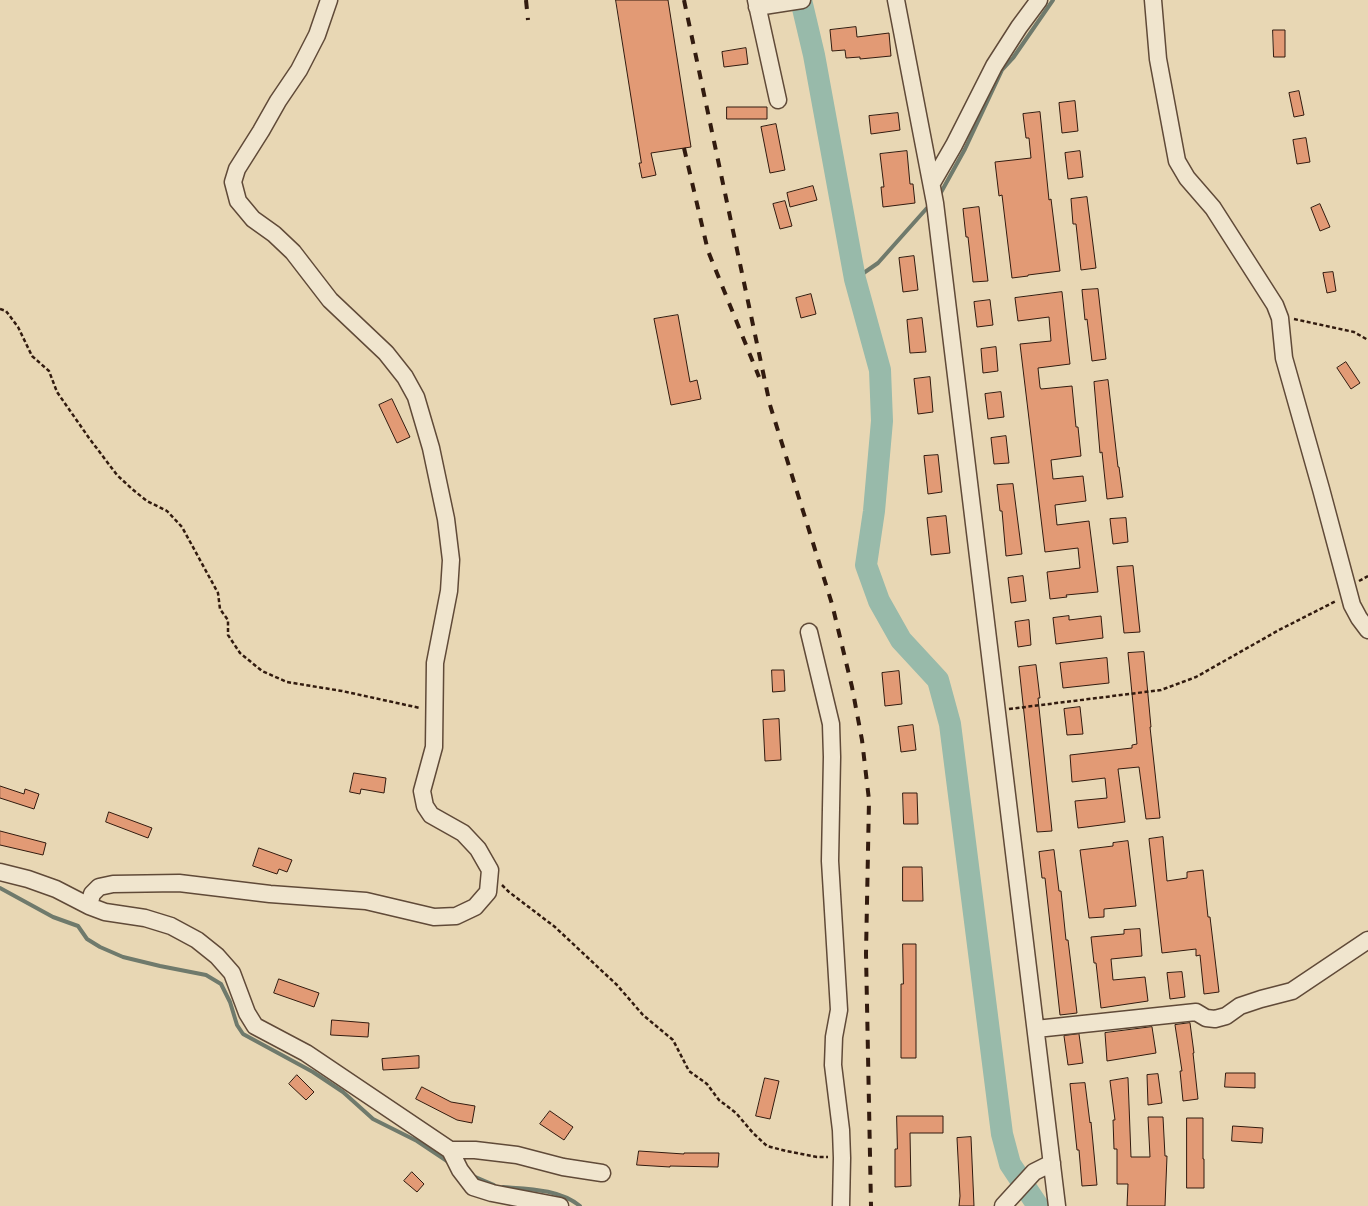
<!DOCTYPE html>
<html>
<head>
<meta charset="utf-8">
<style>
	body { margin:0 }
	canvas { display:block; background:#e8d7b4 }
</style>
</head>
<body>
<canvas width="1368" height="1206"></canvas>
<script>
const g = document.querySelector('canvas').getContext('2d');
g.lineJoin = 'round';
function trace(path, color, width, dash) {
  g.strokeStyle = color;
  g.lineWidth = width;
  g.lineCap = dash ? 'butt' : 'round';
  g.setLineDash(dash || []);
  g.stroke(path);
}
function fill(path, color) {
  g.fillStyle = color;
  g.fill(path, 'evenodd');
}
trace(new Path2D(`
	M939 196 965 149 1002 70 1013 58 1053 0
	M855 279 878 263 927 208
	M0 888 53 917 78 926 87 939 100 947 123 957 160 966 206 975 221 984 230 1002 237 1025 243 1034 313 1072 343 1092 373 1119 417 1141 450 1163
	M473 1176 494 1185
	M503 1187C529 1189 559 1189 580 1206`), '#6f7a6c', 4);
trace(new Path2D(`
	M801 0 814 55 855 279 880 370 882 421 874 511 866 565 879 601 901 640 938 680 950 724 1002 1134 1010 1164 1038 1206`), '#98baaa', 22);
const building = new Path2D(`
	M616 0H668L691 147 651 153 656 175 642 178 639 163H641Z
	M856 27 857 37 889 33 891 56 860 59V57L846 58 845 50 832 51 830 30Z
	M1273 30H1285V57H1274Z
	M746 48 748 64 724 67 722 52Z
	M1299 91 1304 115 1294 117 1289 93Z
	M1075 101 1078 131 1062 133 1059 103Z
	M727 107H767V119H727Z
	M1040 112 1049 200 1051 199 1060 271 1028 275V276L1012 278 1002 195 999 196 995 162 1031 158 1029 138H1026L1023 114Z
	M898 113 900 130 871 134 869 116Z
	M776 124 785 170 770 173 761 127Z
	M1306 138 1310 162 1297 164 1293 140Z
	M907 151 910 184H913L915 203 883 207 881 187H884L880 154Z
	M1080 151 1083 177 1068 179 1065 153Z
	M813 186 817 200 790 207 787 193Z
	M1087 197 1096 268 1081 270 1076 224H1073L1071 199Z
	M785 201 792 226 780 229 773 204Z
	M1320 204 1330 227 1320 231 1311 208Z
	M979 207 988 281 973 282 968 237H966L963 209Z
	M914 256 918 290 903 292 899 258Z
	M1333 272 1336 291 1327 293 1323 273Z
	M1098 289 1106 359 1092 361 1087 319 1085 320 1082 290Z
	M1062 292 1070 364 1038 368 1040 387 1041 389 1072 386 1076 427H1078L1081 456 1051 460 1053 479 1083 476 1086 501 1055 505 1057 525 1089 521 1098 592 1066 595 1067 597 1050 599 1047 572 1080 568 1078 548 1045 552 1020 344 1051 341 1049 317 1018 321 1015 298Z
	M811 294 816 314 801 318 796 298Z
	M990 300 993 325 977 327 974 302Z
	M678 315 690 382 697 380 701 399 671 405 654 319Z
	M922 318 926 352 910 353 907 320Z
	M996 347 998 371 983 373 981 349Z
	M1346 362 1360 383 1351 389 1337 368Z
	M930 377 933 412 918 414 914 379Z
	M1108 380 1118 467H1119L1123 497 1107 499 1102 452 1100 453 1094 382Z
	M1001 392 1004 417 988 419 985 394Z
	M392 399 410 437 397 443 379 405Z
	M1006 436 1009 463 994 464 991 438Z
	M938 455 942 492 928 494 924 456Z
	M1013 484 1022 554 1006 556 1002 511H1000L997 485Z
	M946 516 950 553 931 555 927 518Z
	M1126 518 1128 542 1113 544 1110 519Z
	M1133 566 1140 632 1124 633 1117 567Z
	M1023 576 1026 601 1011 603 1008 578Z
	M1069 616V620L1101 616 1103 638 1056 644 1053 618Z
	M1029 620 1031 645 1018 647 1015 622Z
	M1144 652 1151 727H1150L1160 818 1146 819 1139 767 1118 769 1125 822 1078 828 1075 801 1107 798 1105 778 1072 782 1070 755 1132 748V745L1137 744 1128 653Z
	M1107 658 1109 683 1063 688 1060 663Z
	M1036 665 1040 698H1038L1052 831 1037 832 1019 667Z
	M772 670H784L785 691 773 692Z
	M899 671 902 704 885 706 882 673Z
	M1080 707 1083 734 1067 735 1064 709Z
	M779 719 781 760 765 761 763 720Z
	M913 725 916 750 901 752 898 727Z
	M354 773 386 778 384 793 361 789 360 794 350 792Z
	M0 786 24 794 25 789 39 794 34 809 0 798Z
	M903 793H917L918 824H904Z
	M109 812 152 828 148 838 106 822Z
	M0 831 46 843 43 855 0 845Z
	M1163 837 1167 881 1187 878V872L1203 870 1208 917H1210L1219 992 1204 994 1200 955 1196 956V949L1162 953 1149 839Z
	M1128 841 1136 906 1104 909V917L1089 918 1080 850 1113 846V843Z
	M259 848 292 860 287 872 279 869 277 874 253 866Z
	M1054 850 1059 891H1061L1066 940H1068L1077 1013 1060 1015 1045 878H1042L1039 852Z
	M903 867H922L923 901H903Z
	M1140 929 1142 956 1111 959 1113 980 1145 977 1148 1001 1101 1008 1096 963H1094L1091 937 1124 934V930Z
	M903 944H916V1058H901V984H903Z
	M1182 972 1185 997 1170 999 1167 973Z
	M279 979 319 993 314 1007 274 993Z
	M332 1020 369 1023 368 1037 331 1035Z
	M1190 1023 1194 1053H1193L1198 1099 1183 1101 1180 1071H1182L1175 1025Z
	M1152 1027 1156 1053 1107 1061 1105 1033Z
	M1079 1034 1083 1063 1068 1065 1064 1036Z
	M419 1056V1068L383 1070 382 1059Z
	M1226 1073H1255V1088L1225 1087Z
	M1158 1074 1162 1103 1148 1105 1147 1075Z
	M297 1075 314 1092 306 1100 289 1084Z
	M765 1078 779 1081 770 1119 756 1116Z
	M1128 1078 1131 1157H1150L1148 1117H1163L1165 1156H1167L1165 1206H1127L1128 1184H1117V1149H1114L1113 1120H1115L1110 1081Z
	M1085 1083 1090 1123 1091 1122 1097 1185 1082 1186 1079 1150H1077L1070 1084Z
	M422 1087 451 1102 475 1106 472 1123 457 1120 416 1099Z
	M550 1111 573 1127 564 1140 540 1124Z
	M897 1116H943V1133H910L911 1186 895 1187V1149H897Z
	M1187 1118H1203V1159H1204V1188H1187Z
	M1233 1126 1263 1128 1262 1143 1232 1141Z
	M971 1137 974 1206H959L960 1196 957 1138Z
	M639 1151 684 1154V1153H719L718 1167 670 1166V1167L637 1165Z
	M412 1172 424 1184 417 1192 404 1181Z`);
fill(building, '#e29a75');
trace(building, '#321b0f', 1);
const minor = new Path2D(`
	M756 0 778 100
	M896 0 935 203 1057 1206
	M1153 0 1158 59 1177 161 1187 178 1213 208 1275 305 1280 318 1284 358 1321 489 1352 605 1359 618 1368 630
	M757 7 802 0
	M932 183 954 145 994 66 1019 27 1039 0
	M809 632 831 724 832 757 830 861 839 1010 834 1037 833 1065 841 1130 842 1158 841 1206
	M0 872 28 879 56 889 89 906 105 912 145 918 171 926 197 940 217 956 232 973 247 1013 255 1026 306 1053 450 1150 460 1170 473 1187 492 1193 560 1206
	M89 906 92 894 99 887 113 884 179 883 270 894 366 901 434 917 456 916 475 907 488 892 490 870 478 849 463 833 431 815 425 806 422 791 434 747 435 663 449 591 451 560 446 519 431 448 416 397 405 377 386 353 330 300 293 252 274 234 253 219 238 201 233 182 237 169 261 131 278 101 299 70 317 35 329 0
	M1036 1029 1196 1012 1206 1018 1215 1019 1226 1016 1240 1006 1261 999 1292 991 1368 940
	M450 1150H475L517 1155 563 1167 602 1173
	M1003 1206 1034 1172 1052 1163`);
trace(minor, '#604a38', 19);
trace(new Path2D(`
	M0 309 6 311 18 327 32 356 49 371 57 392 89 438 117 475 132 489 147 501 167 511 182 527 218 593 220 609 228 620V635L240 653 262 671 287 682 342 691 420 708
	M1294 319 1354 332 1368 340
	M1359 581 1368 576
	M1009 709 1161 690 1196 677 1279 630 1336 601
	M502 885 509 892 555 927 617 985 643 1015 673 1040 689 1071 707 1084 719 1100 736 1113 753 1133 767 1146 786 1151 817 1157H828`), '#321b0f', 2.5, [4, 2.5]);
trace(minor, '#f0e5ce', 16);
trace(new Path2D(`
	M526 0 528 20
	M684 0 770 405 832 604 852 687 862 740 869 800 866 954 871 1206
	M684 148 708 251 759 377`), '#321b0f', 4, [9, 9]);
</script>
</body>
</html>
